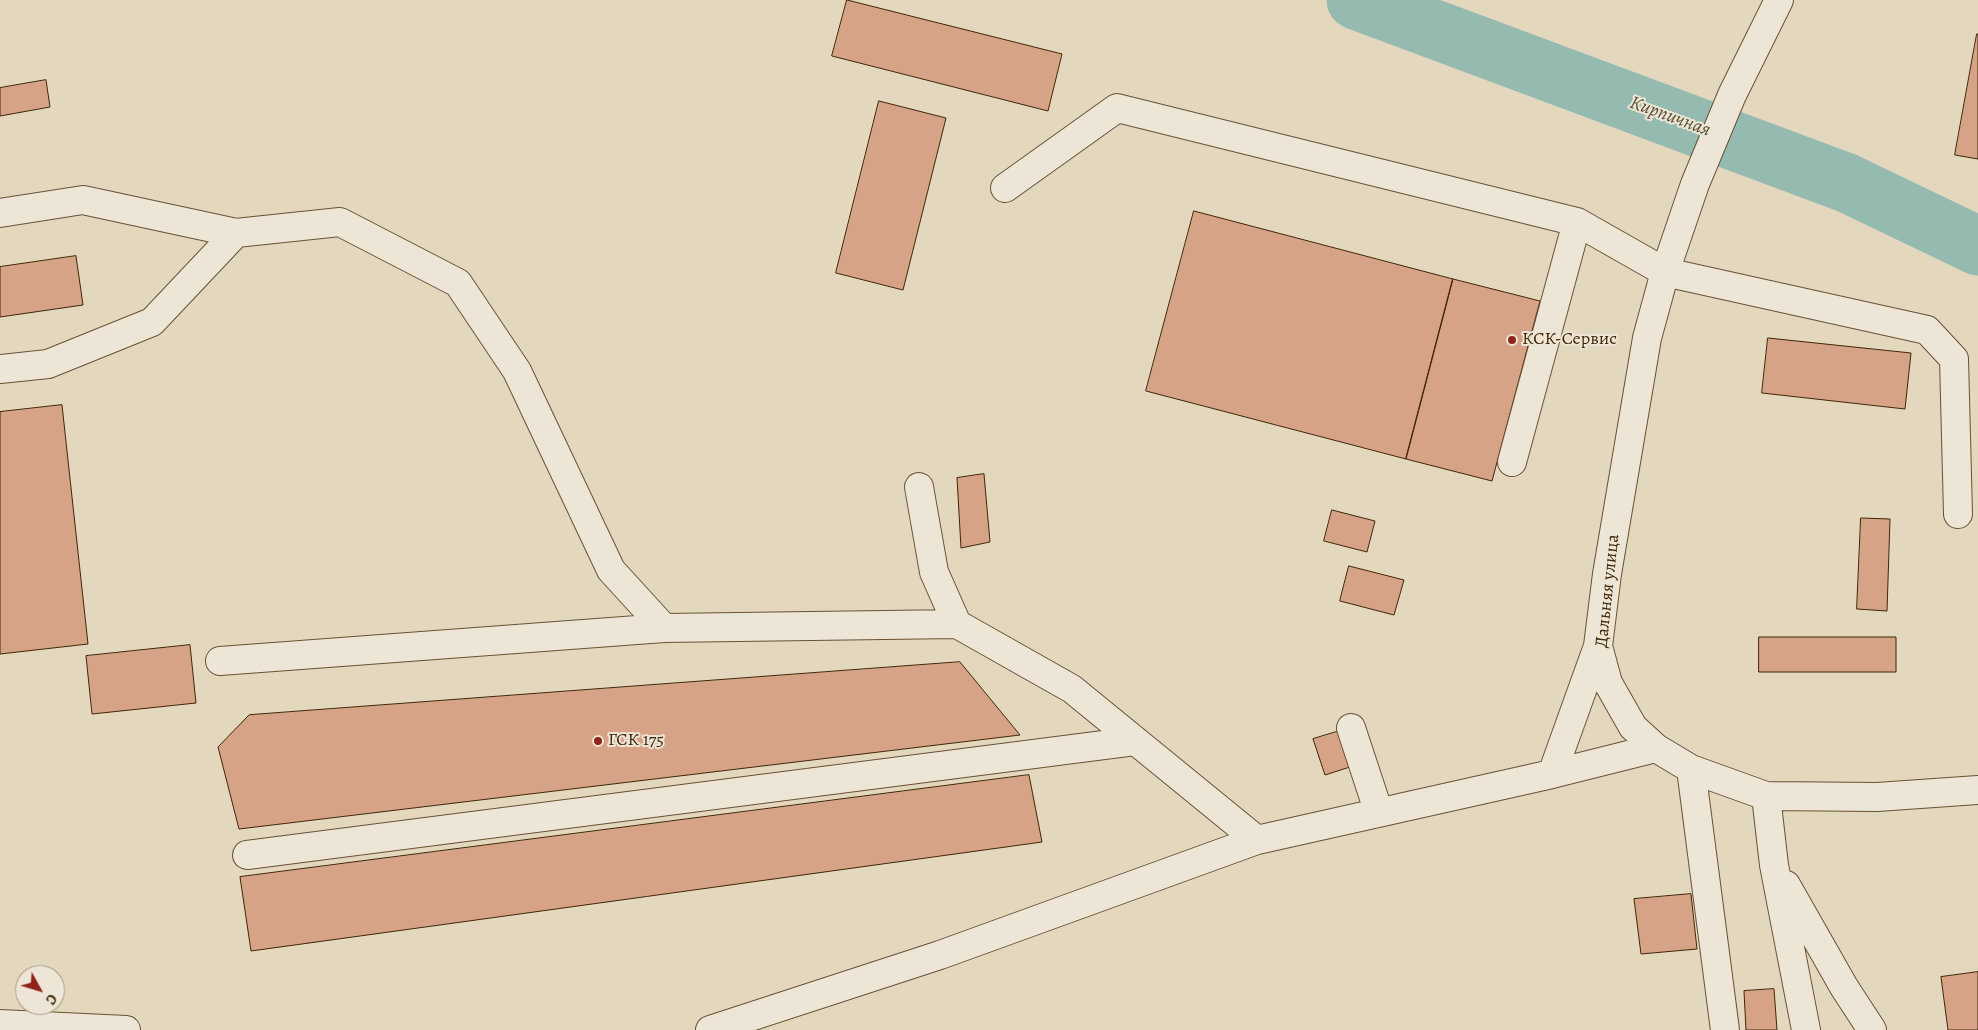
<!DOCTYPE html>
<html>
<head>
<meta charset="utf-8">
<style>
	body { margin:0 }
	#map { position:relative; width:1978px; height:1030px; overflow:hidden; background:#e3d7be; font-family:Alegreya,serif }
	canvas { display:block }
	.north { position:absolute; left:15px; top:965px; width:50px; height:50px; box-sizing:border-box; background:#ede5d5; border:1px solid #a79983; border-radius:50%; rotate:129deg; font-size:14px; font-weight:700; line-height:20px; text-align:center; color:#3f2607 }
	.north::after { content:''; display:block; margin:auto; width:18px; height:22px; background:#8f2418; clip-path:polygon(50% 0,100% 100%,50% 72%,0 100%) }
</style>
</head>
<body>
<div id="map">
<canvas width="1978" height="1030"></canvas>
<div class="north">С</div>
</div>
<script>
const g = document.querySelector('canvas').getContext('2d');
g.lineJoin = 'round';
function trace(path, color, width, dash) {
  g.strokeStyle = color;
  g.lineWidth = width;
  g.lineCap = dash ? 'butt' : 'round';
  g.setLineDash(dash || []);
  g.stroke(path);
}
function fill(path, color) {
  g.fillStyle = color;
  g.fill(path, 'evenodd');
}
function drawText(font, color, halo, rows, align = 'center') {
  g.font = font + ' Alegreya,serif';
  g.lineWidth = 4;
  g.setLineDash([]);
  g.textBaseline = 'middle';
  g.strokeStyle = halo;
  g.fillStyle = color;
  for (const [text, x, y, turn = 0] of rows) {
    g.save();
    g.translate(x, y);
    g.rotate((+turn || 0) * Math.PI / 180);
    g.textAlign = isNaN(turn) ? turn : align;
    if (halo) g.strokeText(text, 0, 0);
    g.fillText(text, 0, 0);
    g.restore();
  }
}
trace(new Path2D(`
	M1356 0 1847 183 1978 246`), '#95bab0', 59);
const building = new Path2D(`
	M847 0 1062 54 1048 111 832 56Z
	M1977 34H1978V159L1955 155Z
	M46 80 50 107 0 116V88Z
	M879 101 946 118 903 290 836 273Z
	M1194 211 1453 279 1406 459 1146 391Z
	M76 256 83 305 0 317V267Z
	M1453 279 1540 301 1492 481 1406 459Z
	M1768 338 1911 353 1905 409 1762 393Z
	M62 405 88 644 0 654V412Z
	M984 474 990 542 961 548 957 478Z
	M1332 510 1375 521 1367 552 1324 541Z
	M1861 518 1890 519 1887 611 1857 609Z
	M1349 566 1404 580 1394 615 1340 601Z
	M1759 637H1896V672H1759Z
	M190 645 196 703 92 714 86 656Z
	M960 662 1020 735 239 829 218 747 249 715Z
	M1343 730 1353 766 1325 775 1313 739Z
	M1029 775 1042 842 251 951 240 877Z
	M1691 894 1697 949 1641 954 1634 899Z
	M1978 972V1030H1948L1941 977Z
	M1774 989 1777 1030H1746L1744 991Z`);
fill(building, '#d6a387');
trace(building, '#3f2607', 1);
const minor = new Path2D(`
	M1779 0 1732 95 1695 184 1665 272 1647 338 1607 574 1598 646 1608 683 1633 727 1656 748 1691 769 1766 796 1877 797 1978 790
	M1005 188 1117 108 1577 222
	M0 213 83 200 236 233
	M0 369 48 364 152 322 236 233 340 222 458 283 517 371 611 570 664 628
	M1512 462 1577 222 1665 272 1927 330 1954 359 1958 514
	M919 487 934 572 957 624
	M220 661 664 628 957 624 1072 689 1257 840
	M1351 728 1379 813
	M1691 769 1725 1030
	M1552 774 1656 748
	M1766 796 1774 865 1806 1030
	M247 855 1135 741
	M1786 885 1844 987 1872 1030
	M0 1024 126 1030
	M710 1030 940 955 1257 840 1552 774 1598 646`);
trace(minor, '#685235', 30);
trace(minor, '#ede5d5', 28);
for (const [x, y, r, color] of [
	[1512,340,5,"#8f2418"],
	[598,741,5,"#8f2418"]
]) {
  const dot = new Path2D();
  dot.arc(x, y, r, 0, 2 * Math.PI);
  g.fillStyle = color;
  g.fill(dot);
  trace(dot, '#ede5d5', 2);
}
drawText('18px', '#3f2607', '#ede5d5', [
	["КСК-Сервис",1522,340],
	["ГСК 175",608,741]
], 'left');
drawText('18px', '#3f2607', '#ede5d5', [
	["Дальняя улица",1608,591,-84]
]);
drawText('italic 19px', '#544b31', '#ede5d5', [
	["Кирпичная",1670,117,20]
]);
</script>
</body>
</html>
